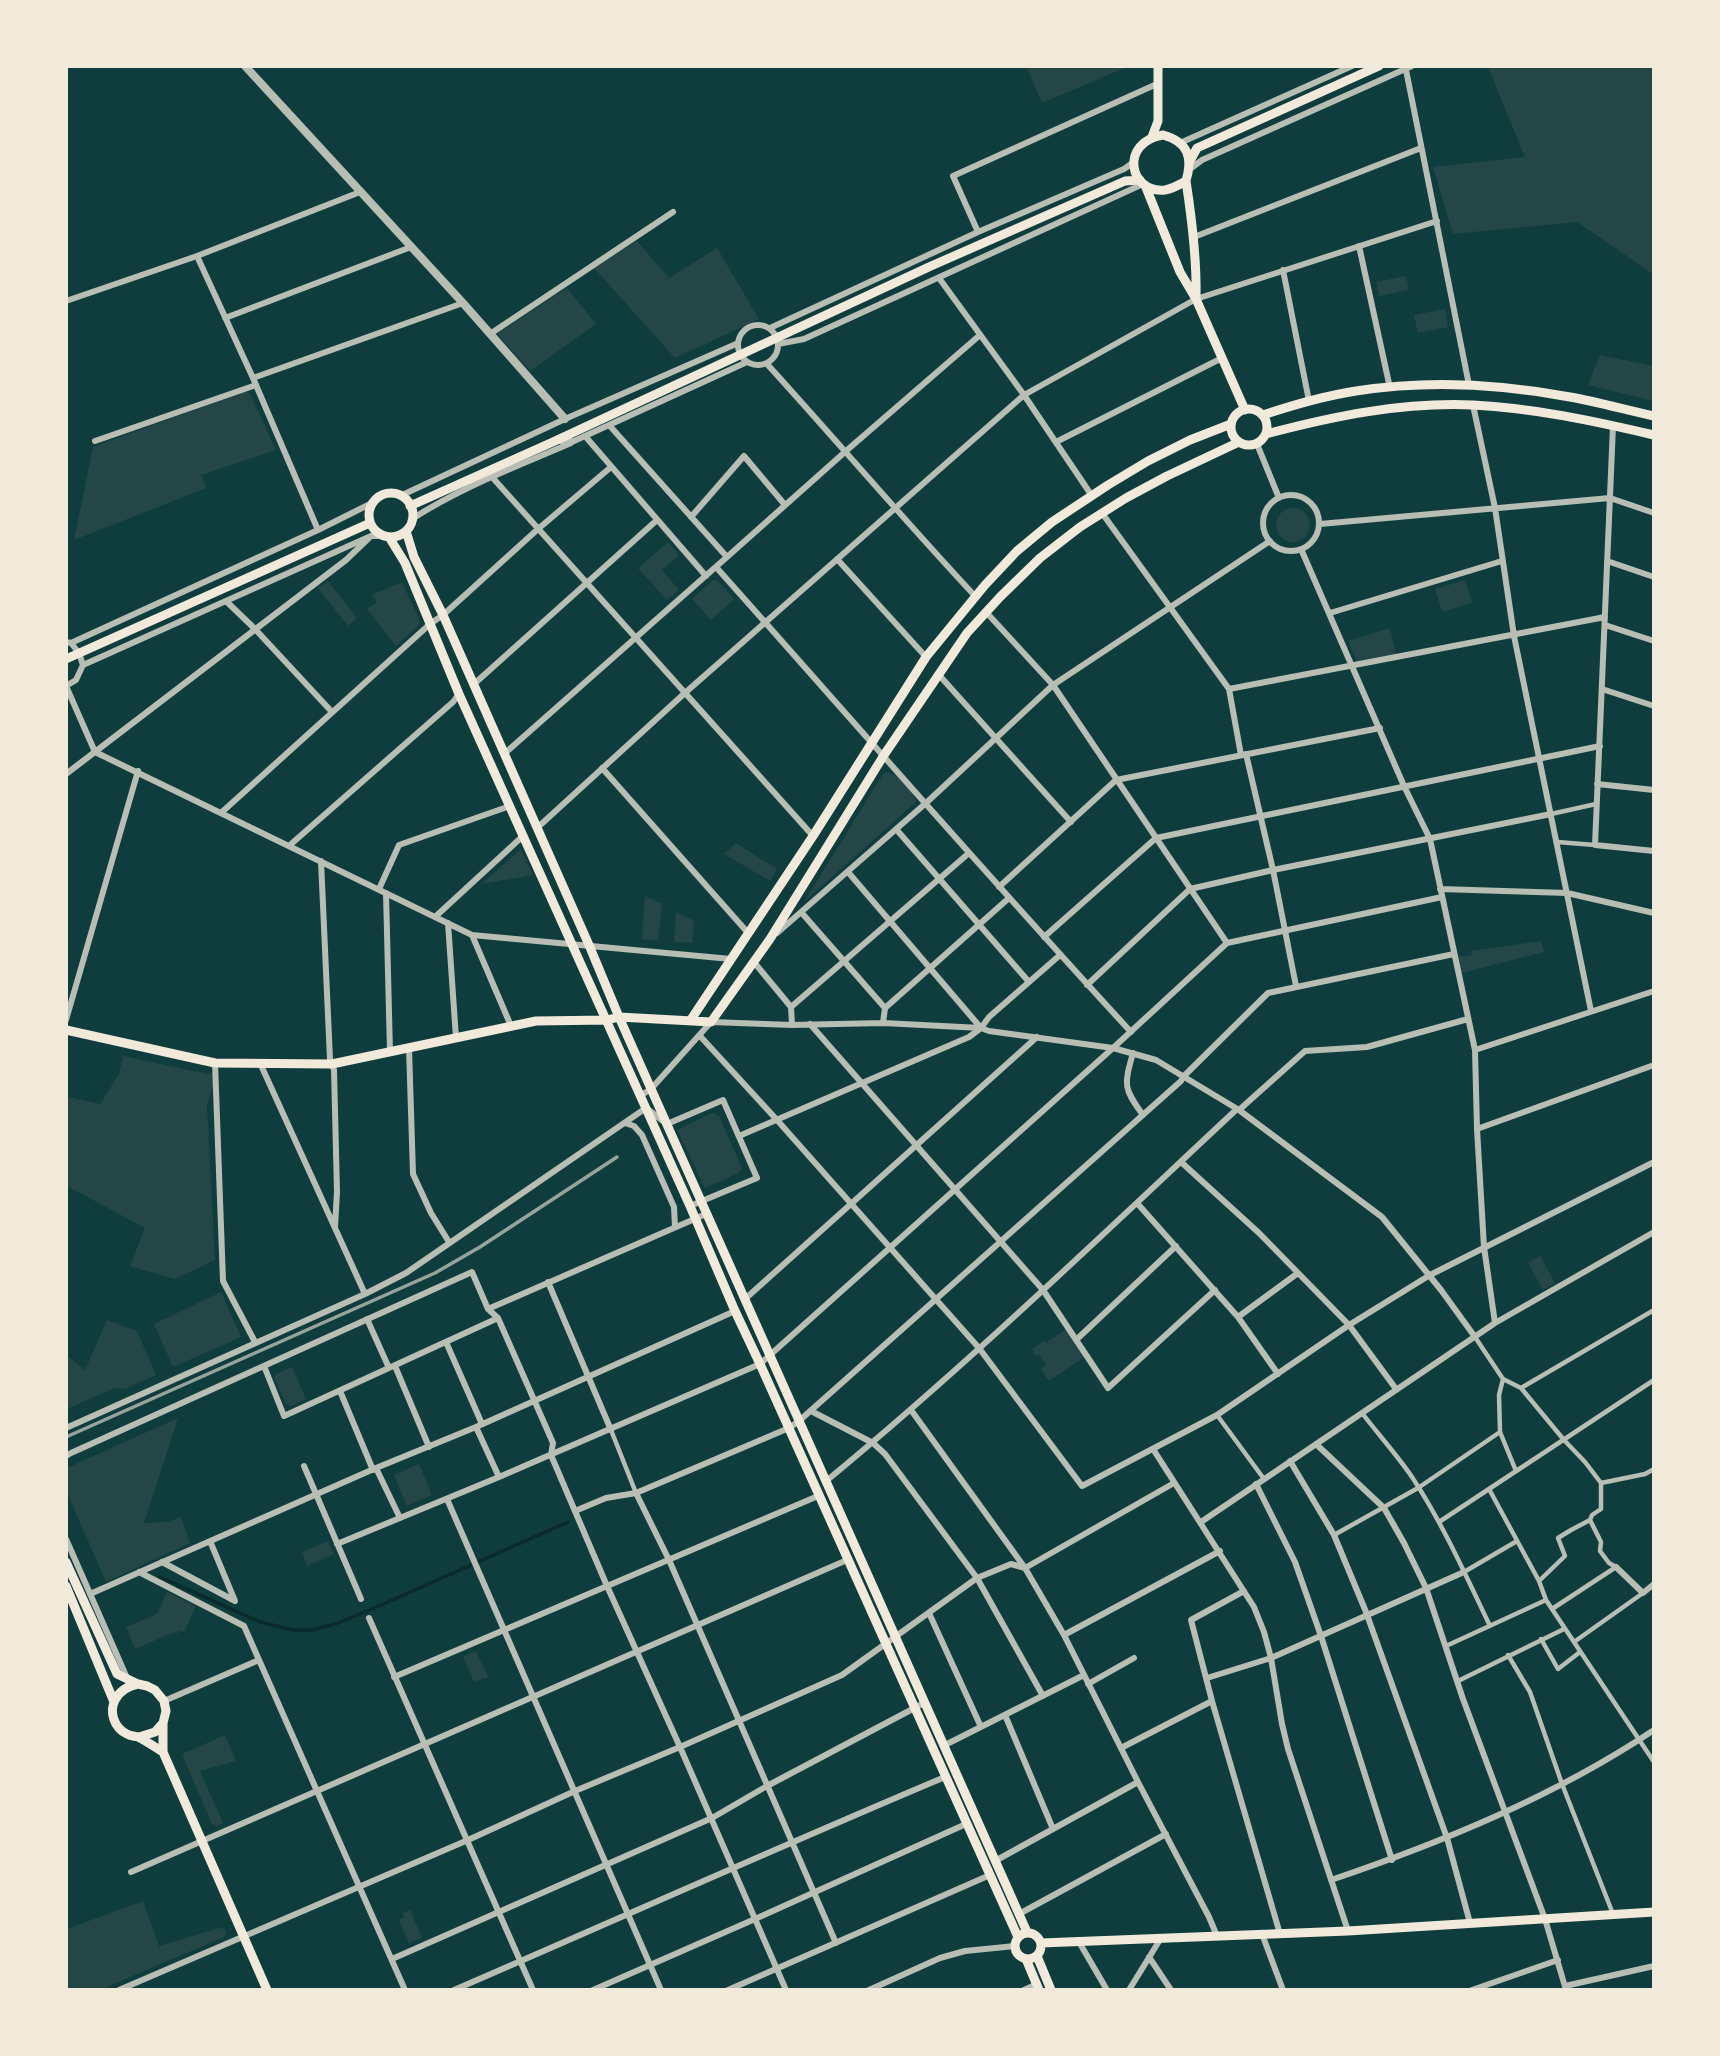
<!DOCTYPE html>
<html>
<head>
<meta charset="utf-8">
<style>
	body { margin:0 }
	#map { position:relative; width:1720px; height:2056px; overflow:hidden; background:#0f3d3e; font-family:"Crimson Pro",serif }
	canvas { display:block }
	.frame { position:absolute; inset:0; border:68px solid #f1e9da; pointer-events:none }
</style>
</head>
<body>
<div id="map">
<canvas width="1720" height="2056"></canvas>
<div class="frame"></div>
</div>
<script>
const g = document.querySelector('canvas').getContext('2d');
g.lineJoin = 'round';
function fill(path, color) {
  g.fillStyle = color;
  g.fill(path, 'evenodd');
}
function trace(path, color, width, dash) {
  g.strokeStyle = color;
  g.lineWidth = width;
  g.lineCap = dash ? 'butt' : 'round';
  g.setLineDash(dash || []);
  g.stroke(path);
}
fill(new Path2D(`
	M1030 67V66L1127 67 1042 103 1027 68Z
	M1488 67H1653V274L1577 222 1453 234 1433 167 1525 157Z
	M637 241 669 278 717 248 759 319 675 358 594 268Z
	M1406 276 1409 290 1379 296 1376 282Z
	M567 288 596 324 530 371 498 335V333Z
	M1445 309 1448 327 1418 333 1414 315Z
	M1600 355 1653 366V401L1588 385Z
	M246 391 250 394 276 450 201 475 206 488 74 540 93 447Z
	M1276 525a17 17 0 1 1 34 0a17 17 0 1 1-34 0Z
	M668 542 679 555 662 570 679 590 667 600 638 568Z
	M713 580H717L734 599 711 620 692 599Z
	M1465 580 1472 603 1442 612 1435 589Z
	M328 581 357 618 348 626 318 588Z
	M402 582 420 621 418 626 396 646 367 609 377 602 372 595Z
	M1390 628 1396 655 1358 663 1348 641Z
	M886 772C898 773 913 791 916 802L804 902 883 774Z
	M736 843 777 869 770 881 724 854Z
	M521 849 533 875 481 884Z
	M645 896 662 904 658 941 642 939Z
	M676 912 694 921 692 943 674 942Z
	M1541 941 1544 952 1461 973 1458 957 1472 955 1471 951Z
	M123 1056 207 1074 213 1073V1087L207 1105 215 1260 175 1279 130 1266 145 1228 67 1186V1102L69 1097 100 1104 119 1074Z
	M712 1113 719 1116 742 1168 739 1173 705 1188 677 1130Z
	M1540 1256 1555 1283 1543 1290 1528 1263Z
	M221 1292 241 1337 173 1367 154 1324Z
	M107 1320 137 1331 156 1375 125 1389 114 1388 67 1409V1356L85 1370Z
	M1068 1328 1086 1356 1049 1381 1041 1369 1046 1365 1039 1354 1036 1356 1032 1349 1044 1341 1046 1343Z
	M292 1367 306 1399 291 1406 286 1404 274 1377 276 1374Z
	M178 1418 144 1523 167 1522 181 1517 190 1543 106 1582 67 1493V1468Z
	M419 1464 432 1495 407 1506 394 1475Z
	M328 1541 334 1554 307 1566 302 1552Z
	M167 1592 196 1606 185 1630 182 1632 179 1630 177 1634 174 1632 135 1649 126 1627 157 1614Z
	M476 1651 488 1677 474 1682 463 1657Z
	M225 1735 236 1761 200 1771 223 1823 217 1826 212 1824 182 1754Z
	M143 1901 159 1946 223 1927 226 1933 224 1937 102 1989H67V1929Z
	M410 1910 422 1938 409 1943 399 1920 404 1917 403 1913Z`), '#244646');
trace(new Path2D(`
	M160 1577 260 1622 293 1630H312L335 1624 370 1610 568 1522`), '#0a2a2b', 3.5);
trace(new Path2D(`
	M1551 814 1596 804
	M1557 842 1595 845
	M1475 1337 1503 1379 1521 1388 1564 1440 1585 1462 1601 1483
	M1503 1379 1499 1395 1500 1432 1516 1471
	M1521 1388 1654 1310
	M1362 1413C1378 1434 1397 1455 1412 1477 1443 1524 1466 1576 1490 1626
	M1217 1415 1264 1479
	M611 1430 636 1493
	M1601 1483 1645 1474 1654 1469
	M1489 1489 1539 1581 1546 1600 1654 1762
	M1439 1522 1654 1380
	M1334 1535 1418 1488 1500 1432
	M1464 1572 1517 1541
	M1539 1581 1565 1556 1558 1538 1571 1530 1590 1520 1592 1515 1601 1509V1483
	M1552 1609 1616 1567 1609 1563 1600 1551 1601 1542 1590 1520
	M1541 1639 1558 1669 1580 1652
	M1574 1642 1643 1593
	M1446 1646 1546 1600
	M1508 1655 1530 1692 1562 1784 1613 1914
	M1458 1681 1564 1629`), '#b8beb3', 4.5);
trace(new Path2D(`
	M1406 70 1469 385
	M1180 143 1352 66
	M1190 169 1202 160 1412 66
	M978 232 953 176 1159 83
	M1194 237 1421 148
	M1359 246 1390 388
	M1283 270 1309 401
	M939 278 1024 395 1092 496
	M66 301 197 256
	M225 318 411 247
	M738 345a20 20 0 1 1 40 0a20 20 0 1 1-40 0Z
	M770 328 978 232 1124 169 1134 162
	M490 334 673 212
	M778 344 804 339 1143 184
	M767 364C837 441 904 520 975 596
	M253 378 463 303
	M1473 405 1495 508 1514 636 1591 1011
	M1613 426 1595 845 1654 851
	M585 436 706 576
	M95 441 256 385
	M557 441H574L747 362
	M1056 442 1222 358
	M1257 444 1279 498
	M492 477 813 836
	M1263 523a28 28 0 1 1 56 0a28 28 0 1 1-56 0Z
	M400 496 565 419 736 344
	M1102 513 1229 689 1241 755
	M691 517 744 456 785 505
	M412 519C461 487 518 466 571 443
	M1320 524 1610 498 1654 513
	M318 530 253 378 197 256 360 192
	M1301 549 1404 786 1430 839 1475 1050 1477 1129 1484 1247 1495 1323
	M727 557 846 451 980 335
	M837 559 926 657
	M1607 561 1654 577
	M716 567C854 722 990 879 1131 1032
	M226 601 255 629 332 712
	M986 612 1053 685 1227 943
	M1330 613 1502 561
	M1605 625 1654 641
	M66 642 71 643 79 653 83 665 76 680 66 686
	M71 643 318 530 372 503
	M83 665 371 536H383
	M939 675 1071 822
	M474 684 657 520
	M66 686 95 752 472 935 731 959
	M1229 689 1605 617
	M1602 689 1654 706
	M504 754 727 557 609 425
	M1246 754 1273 870 1296 986
	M602 768 749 934
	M66 774 346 560 371 536
	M1597 784 1654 790
	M222 812 430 624 443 615 538 529 611 467
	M537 828 686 692 1024 395 1196 299 1437 221
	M896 829 1029 982
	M290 845 453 702 459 694
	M321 861 330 1059 334 1070 337 1192 335 1227
	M848 872 981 1028
	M999 887 1116 780 1380 728
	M379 889 399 845 510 806
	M1440 889 1567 893 1654 913
	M386 893 390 1052
	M801 912 885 1008
	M435 917 524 835
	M448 923 456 1038
	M777 933 926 803 1053 685 1270 541
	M472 935 511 1026
	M1044 937 1156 838 1600 746
	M753 961 791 1007 792 1025
	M1087 985 1190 889 1273 870 1551 814
	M791 1007 969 853
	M66 1020 138 771
	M883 1023 885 1008 1009 898
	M810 1024 1043 1290 1108 1388 1215 1290
	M700 1036 777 1120 979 1348 1082 1486 1217 1415 1349 1325 1430 1275 1654 1162
	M409 1048 413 1174 431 1213 449 1242
	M1475 1050 1654 991
	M1133 1053C1124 1085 1123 1088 1143 1115
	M215 1063 223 1281 255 1342
	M260 1063 365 1294
	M640 1096 651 1089 711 1022 792 1025 883 1023 981 1028 989 1031 1113 1048 1156 1060 1239 1110 1382 1217 1441 1290 1475 1337
	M1239 1110 1305 1051 1367 1047 1468 1019
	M625 1123 634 1126 642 1135 674 1207 675 1227
	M1477 1129 1654 1065
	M739 1136 969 1037 981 1028 989 1017 1060 955
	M1181 1162 1259 1233 1349 1325 1396 1389
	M1137 1203 1238 1317 1278 1374
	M548 1282 611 1430
	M745 1299 1037 1037
	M488 1309 706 1214
	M1238 1317 1298 1273
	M498 1318 553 1443 551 1455 607 1586 680 1747 786 1990
	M367 1319 389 1368
	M1076 1340 1176 1246
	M446 1342 482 1424
	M395 1366 429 1447
	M340 1391 373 1470
	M911 1410 1025 1568 1064 1635 1138 1782 1209 1917 1217 1936
	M811 1411 873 1443 885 1454 977 1578 1043 1696
	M66 1428 365 1294 406 1273 646 1108 667 1124 723 1100 757 1178 690 1206
	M1316 1444 1384 1508 1404 1543 1426 1588 1463 1699 1545 1919 1566 1990
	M1153 1449 1254 1607 1264 1632 1271 1658 1282 1724 1288 1749 1348 1931
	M66 1456 71 1453 472 1272 488 1309 498 1318 284 1416 264 1366
	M1290 1461 1334 1535 1366 1612 1447 1838 1470 1923
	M304 1466 361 1599
	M376 1468 400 1518
	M499 1477 760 1364 1113 1048 1227 943 1442 897
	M825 1482C968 1364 1102 1235 1237 1109
	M1256 1484 1295 1562 1321 1636 1392 1860
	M636 1493 669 1560 836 1943
	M447 1499 661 1990
	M575 1511 606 1498 636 1493 789 1428 799 1421 1181 1081 1184 1076 1268 993 1454 954
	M1201 1522 1495 1323 1654 1232
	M66 1539 127 1678
	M337 1544 499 1477 476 1427
	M162 1562 235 1601 210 1541
	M1616 1567 1643 1593 1654 1584
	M139 1572 244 1626 405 1990
	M1244 1591 1191 1620 1212 1701 1280 1934
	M90 1594 376 1468 476 1427 735 1311
	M929 1613 981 1727
	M369 1618 533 1990
	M1064 1635 1220 1551
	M394 1677 818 1496
	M1207 1678 1271 1658 1464 1572
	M1088 1684 1134 1658
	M164 1701 259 1660
	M1005 1715 1053 1829
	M943 1746 1084 1675
	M1121 1748 1212 1701
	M995 1861 1138 1782
	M131 1872 847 1560
	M1331 1880C1443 1842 1555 1796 1654 1730
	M1019 1914 1166 1834
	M1262 1934 1283 1990
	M1079 1942 1107 1990
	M1149 1957 1171 1990
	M392 1959 712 1818 767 1786 924 1703
	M1565 1986 1654 1966
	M119 1990 468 1840 575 1791 680 1747 842 1675 977 1578 1011 1564 1025 1568 1174 1483
	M454 1990C618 1919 781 1846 945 1777
	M593 1990 755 1919 966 1824
	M728 1990 990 1875
	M869 1990 940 1958 965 1951 1015 1946
	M1024 1990 1037 1984
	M1129 1990 1161 1938
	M1472 1990 1558 1960`), '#b8beb3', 6);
trace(new Path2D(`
	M245 66 463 303 565 419`), '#b8beb3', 8);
trace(new Path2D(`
	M1163 135C1188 142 1193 157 1186 181 1179 185 1172 189 1165 190 1129 194 1119 142 1163 135Z
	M1152 137 1158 121V66
	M1190 161 1197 148 1379 66
	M1186 181C1192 220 1197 258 1196 297
	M1145 185 1180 272 1196 299 1245 410
	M1231 427a18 18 0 1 1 36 0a18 18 0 1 1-36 0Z
	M1263 415C1293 405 1324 396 1356 391 1426 380 1501 384 1570 397 1598 402 1626 410 1654 416
	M1266 434C1334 416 1402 402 1473 405 1534 408 1594 421 1654 435
	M369 515a22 22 0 1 1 44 0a22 22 0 1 1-44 0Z
	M410 506 555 441 931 266 1125 181 1140 180
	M406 531 414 557 443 615 589 945 619 1017 1027 1932
	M389 537 405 563 459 694 690 1206 735 1311 760 1364 1018 1937
	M66 659 370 523
	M690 1021 813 836 926 657 985 585 1017 551 1052 522 1108 485 1148 461 1190 440 1231 424
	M66 1030 215 1063 332 1064 536 1021 607 1020 619 1017 711 1022 770 939 884 755 967 633 1000 597 1040 558 1080 527 1126 498 1167 476 1239 442
	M66 1562 117 1674 138 1684 147 1686 155 1690 164 1701 166 1711 163 1723V1752L267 1990
	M66 1586 114 1702
	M138 1684C128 1686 120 1690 115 1700 109 1712 114 1728 127 1734 130 1736 134 1736 138 1737 146 1741 155 1747 163 1752
	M139 1737 155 1732 163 1723
	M1015 1946a13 13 0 1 1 26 0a13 13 0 1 1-26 0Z
	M1041 1943 1348 1931 1654 1912
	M1037 1956 1051 1990
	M1026 1959 1039 1990`), '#f1e9da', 9);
trace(new Path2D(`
	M66 1437 435 1273 480 1247 617 1157`), '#97a49c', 3.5);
</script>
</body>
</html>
